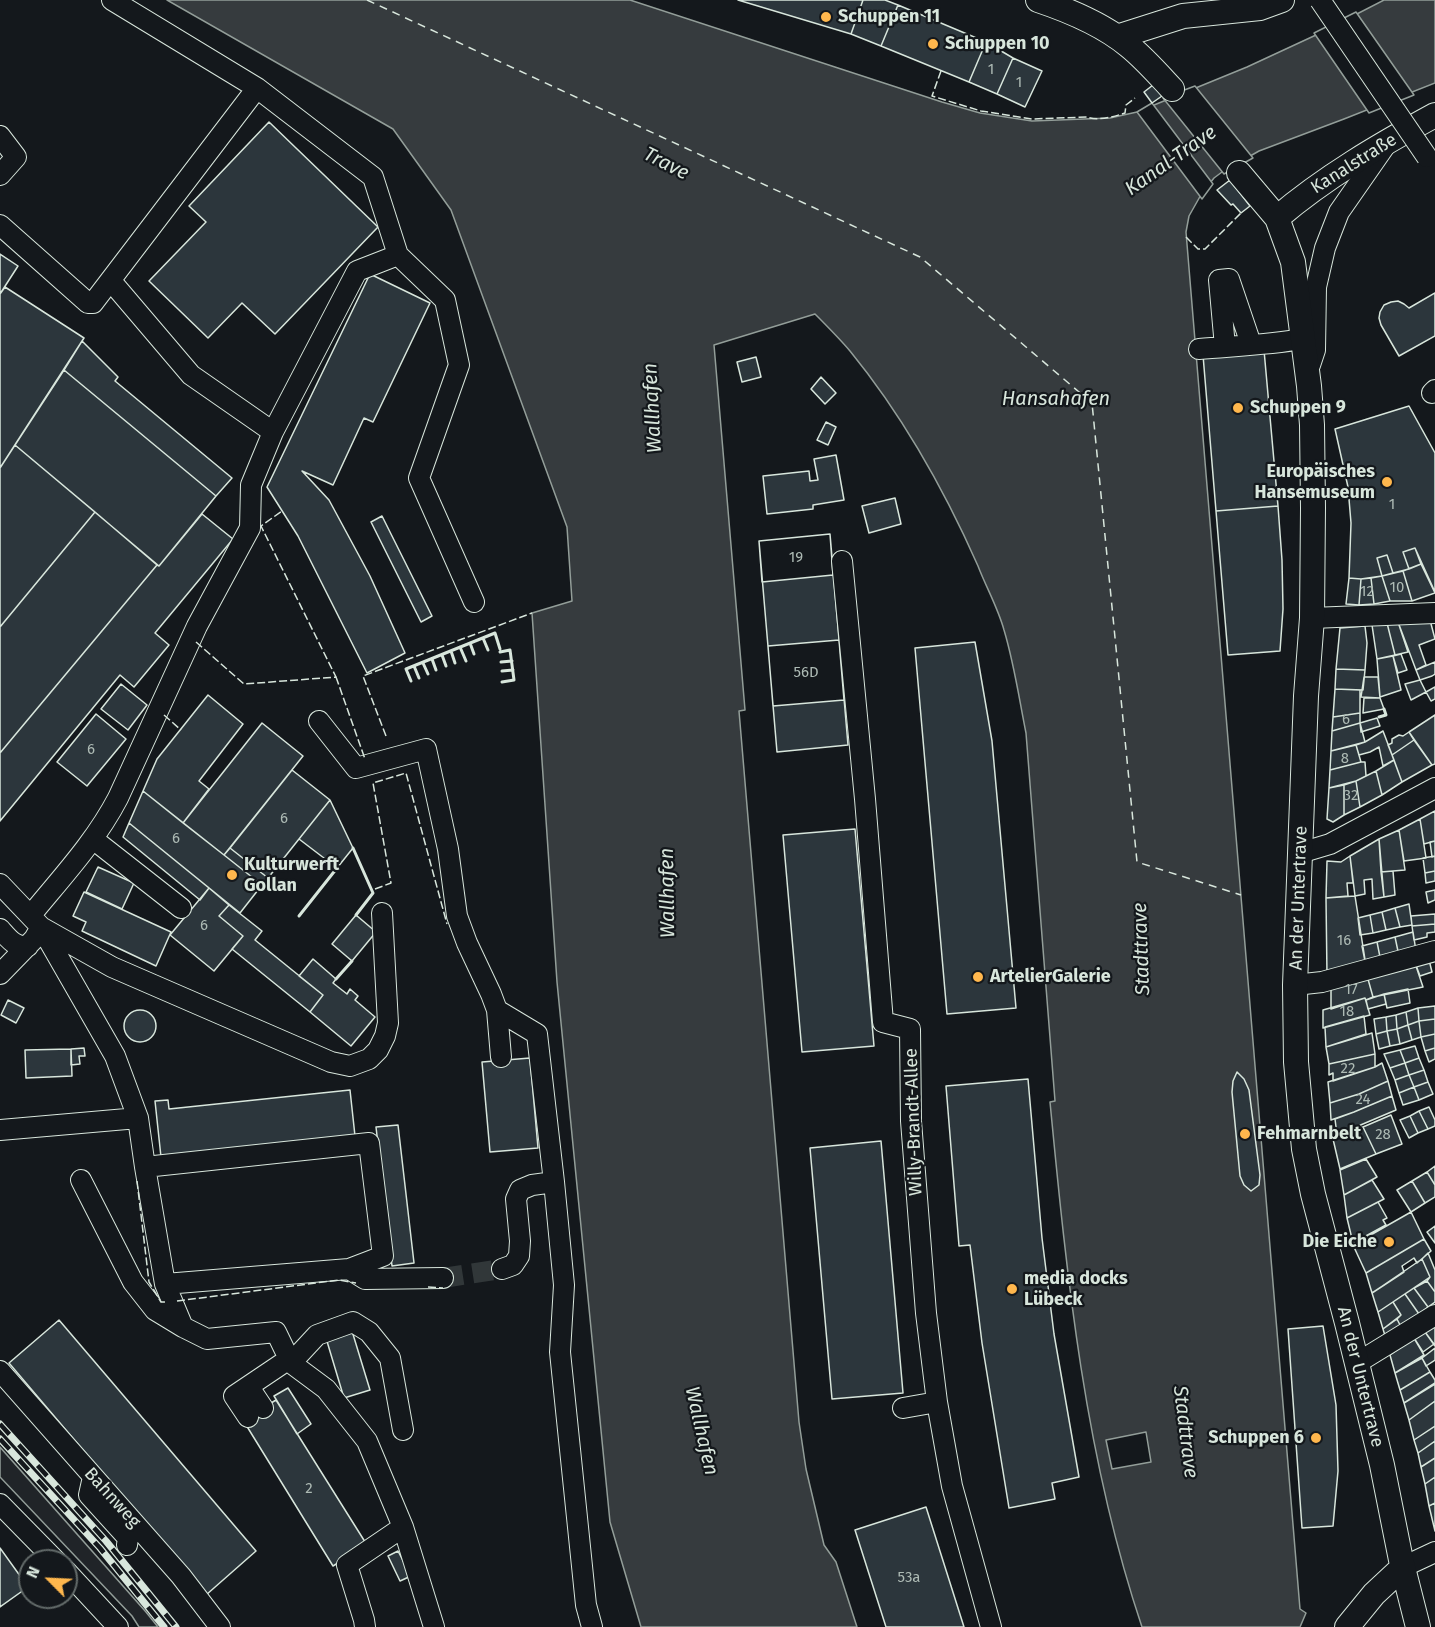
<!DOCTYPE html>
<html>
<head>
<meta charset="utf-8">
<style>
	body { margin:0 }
	#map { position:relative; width:1435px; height:1627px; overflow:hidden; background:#14181c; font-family:"Fira Sans",sans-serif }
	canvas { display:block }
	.north { position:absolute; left:18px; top:1549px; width:60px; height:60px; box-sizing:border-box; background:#14181c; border:2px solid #626a69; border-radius:50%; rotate:294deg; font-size:16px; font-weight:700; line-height:24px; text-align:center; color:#d8e6dc }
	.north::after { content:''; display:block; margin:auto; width:21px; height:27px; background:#ffb74d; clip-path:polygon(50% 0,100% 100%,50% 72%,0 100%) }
</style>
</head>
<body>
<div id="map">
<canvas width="1435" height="1627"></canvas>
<div class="north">N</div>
</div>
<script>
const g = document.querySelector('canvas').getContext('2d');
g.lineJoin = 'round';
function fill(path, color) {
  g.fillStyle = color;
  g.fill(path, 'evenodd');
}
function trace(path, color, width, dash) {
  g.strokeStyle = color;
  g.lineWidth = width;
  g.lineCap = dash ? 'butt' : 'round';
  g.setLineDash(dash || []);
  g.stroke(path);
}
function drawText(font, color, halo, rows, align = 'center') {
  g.font = font + ' "Fira Sans",sans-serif';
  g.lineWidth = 4.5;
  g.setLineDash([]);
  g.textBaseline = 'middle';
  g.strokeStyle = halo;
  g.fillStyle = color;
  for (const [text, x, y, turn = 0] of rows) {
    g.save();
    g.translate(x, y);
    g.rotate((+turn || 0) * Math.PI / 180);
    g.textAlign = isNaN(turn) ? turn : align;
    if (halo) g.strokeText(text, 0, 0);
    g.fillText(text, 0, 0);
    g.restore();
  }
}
const green = new Path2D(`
	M0 1447 146 1612 158 1627H139L132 1616 0 1477Z`);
fill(green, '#202428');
trace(green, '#939e99', 1.5);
const water = new Path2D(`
	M167 0H630L942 102 980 113 1032 121 1110 118 1137 112 1247 67 1316 35 1384 0H1435V83L1344 119 1259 151 1222 172 1214 178 1202 193 1189 216 1186 232 1300 1609 1306 1613 1300 1627H1142C1085 1458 1067 1279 1050 1102L1055 1101 1026 733C1019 698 1014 663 1004 630 998 608 986 587 978 566 944 489 903 416 850 351 839 338 827 326 815 314L714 345 745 710 739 711 799 1422 806 1469 824 1545 836 1562 857 1627H641L610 1522 557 982 532 613 572 601 567 527 451 210 393 129Z`);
fill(water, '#363b3e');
trace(water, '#939e99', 1.5);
const pier = new Path2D(`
	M1356 12 1414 95 1369 113 1314 33Z
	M1195 86 1253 158 1224 174 1163 98Z
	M1152 103 1213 184 1202 199 1137 112Z
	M1146 1432 1151 1462 1112 1469 1106 1440Z`);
fill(pier, '#14181c');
trace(pier, '#939e99', 1.5);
trace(new Path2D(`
	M367 0 920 257 1092 403 1137 862 1241 895`), '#d8e6dc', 1.5, [8, 6]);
const building = new Path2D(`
	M738 0H863L851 34Z
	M863 0H885L898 5 881 46 851 34Z
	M898 5 986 42 969 82 881 46Z
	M986 42 1013 58 997 94 969 82Z
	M1013 58 1042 71 1025 107 997 94Z
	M1153 85 1162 96 1152 103 1144 92Z
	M269 122 378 227 275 334 242 303 208 338 149 281 206 222 189 206Z
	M1230 180 1250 206 1241 213 1233 204 1231 205 1217 190Z
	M0 254 18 266 0 294Z
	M370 274 430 303 373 422 364 418 333 485 302 471 329 500 370 576 405 653 367 673 298 536 267 487Z
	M5 287 84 338 0 468V294Z
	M1435 293V336L1399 356 1381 325 1379 318 1380 312 1384 305 1391 302 1398 301 1404 304 1409 308Z
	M82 341 118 377 115 381 232 478 216 496 64 370Z
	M1264 350 1278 506 1216 511 1203 355Z
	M756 357 761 377 742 382 737 362Z
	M64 370 216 496 159 566 15 445Z
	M821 377 836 393 825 404 811 389Z
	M1409 406 1435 453V592L1415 548 1403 552 1409 569 1393 573 1387 555 1377 558 1382 576 1361 579 1349 578 1351 523 1348 487 1335 429Z
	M826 422 836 427 828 445 817 440Z
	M15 445 95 512 0 627V468Z
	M836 455 844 500 813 505V509L767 514 763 476 809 471 810 481 818 480 814 459Z
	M895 498 901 524 869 533 862 506Z
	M1278 506 1282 560 1283 609 1280 651 1228 655 1216 511Z
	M95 512 157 565 0 753V627Z
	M202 514 233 539 155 633 169 645 134 687 120 675 0 821V753L157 565 159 566Z
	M382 516 432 616 421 622 371 522Z
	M830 534 833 575 762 582 759 541Z
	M830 534 848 745 777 752 759 541Z
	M1415 548 1421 564 1409 569 1403 552Z
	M1387 555 1393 573 1382 576 1377 558Z
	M1421 564 1435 593 1412 601 1403 571Z
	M1403 571 1412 601H1390L1382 576Z
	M1382 576 1390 601 1374 604 1371 578Z
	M1349 578 1361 579 1359 605 1346 604Z
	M1371 578 1374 604 1359 605 1361 579Z
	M1430 620 1435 639 1419 645 1426 665 1416 670 1398 622Z
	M1398 622 1408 652 1395 655 1387 623Z
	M1387 623 1395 655 1377 659 1372 625Z
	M1365 626 1367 643 1365 670 1336 669 1340 628Z
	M839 640 844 700 773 706 768 646Z
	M975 642 992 741 1016 1008 947 1014 915 648Z
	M1401 654 1407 670 1398 673 1393 656Z
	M1393 656 1401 690 1380 697 1377 659Z
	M1435 662V674L1432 676 1420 680 1416 670Z
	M1336 669 1365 670 1363 690 1335 689Z
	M1364 677H1378L1380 698 1361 697Z
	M1420 680 1426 692 1411 700 1405 684Z
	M121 684 147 705 128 730 101 709Z
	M1435 687V699L1431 701 1426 692Z
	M1335 689 1360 690V713L1333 717Z
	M208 695 243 724 199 781 209 789 183 823 143 791 157 759Z
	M1364 698H1380L1384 709 1363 713Z
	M1360 713V723L1332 731 1333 717Z
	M96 714 126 739 87 786 57 762Z
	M1435 715V764L1432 765 1409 732Z
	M1377 718 1380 726 1361 732 1360 723Z
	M262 723 303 756 224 855 183 823Z
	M1360 723 1365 742 1331 751 1332 731Z
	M1383 731 1394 760 1383 766 1379 747 1370 752 1359 755 1356 745 1365 742Z
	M1409 732 1414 740 1392 755 1388 745 1392 743V739L1399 735 1403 736Z
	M1414 740 1432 765 1402 782 1392 755Z
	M1356 745 1361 762 1330 770 1331 751Z
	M1394 760 1402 782 1382 795 1376 771Z
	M1361 762H1365L1366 776 1356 781 1329 788 1330 770Z
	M292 770 330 800 268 878 230 848Z
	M1376 771 1382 795 1360 807 1356 781Z
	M1356 781 1360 807 1344 815V785Z
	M1344 785V815L1333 822 1327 819 1329 788Z
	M143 791 262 885 240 913 129 823Z
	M330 800 353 848 337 868 299 839Z
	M1435 811V841L1424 844 1420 819Z
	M1420 819 1426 858 1404 861 1399 830Z
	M129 823 209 888 200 900 123 837Z
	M855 829 874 1046 802 1052 783 835Z
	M1399 830 1405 870 1381 872 1379 839Z
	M1379 839 1384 897 1373 899 1372 879 1364 880 1365 894 1355 896 1350 856Z
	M1435 841V856L1432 857 1430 842Z
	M230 848 268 878 262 885 224 855Z
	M1350 856 1353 883H1347L1348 896 1326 898 1327 861 1341 862Z
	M1435 856V871L1425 873 1423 858Z
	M98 867 134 883 122 909 86 892Z
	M1393 871 1395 895 1384 897 1381 872Z
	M1435 871V881L1426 883 1425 873Z
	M209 888 229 905 219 916 243 936 214 971 170 935Z
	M1435 890V900L1428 903 1426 892Z
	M84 892 171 932 156 966 82 931 86 922 73 916Z
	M1355 896 1366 966 1327 976 1326 898Z
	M1409 904 1412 925 1400 927 1395 908Z
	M229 905 262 931 255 940 323 995 310 1012 232 949 243 936 219 916Z
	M1395 908 1400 927 1386 930 1382 912Z
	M1382 912 1386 930 1373 933 1370 915Z
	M1435 914V924L1412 926 1411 916Z
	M356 915 376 932 352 961 332 944Z
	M1370 915 1373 933 1360 935 1358 918Z
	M1435 924V932L1427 933V937L1414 940 1412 926Z
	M1413 932 1416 951 1399 956 1395 937Z
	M1395 937 1399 956 1381 962 1377 942Z
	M1377 942 1381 962 1366 966 1362 946Z
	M1428 956 1432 972 1420 976 1414 960Z
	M313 959 336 979 333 983 347 994 350 989 358 996 355 1000 375 1017 351 1046 310 1012 323 995 299 976Z
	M1414 960 1423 987 1373 997 1366 972Z
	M1366 972 1373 997 1366 1000 1365 998 1331 1009V982Z
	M1408 989 1410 1003 1387 1008 1384 994Z
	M1384 994 1386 1004 1368 1009 1366 1000Z
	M1365 998 1370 1015 1323 1028V1010Z
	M8 1000 24 1008 16 1023 1 1015Z
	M1435 1006V1019L1419 1021 1418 1008Z
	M1418 1008 1419 1021 1408 1025 1406 1012Z
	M124 1026a16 16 0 1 1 32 0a16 16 0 1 1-32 0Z
	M1406 1012 1408 1025 1397 1029 1396 1015Z
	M1396 1015 1397 1029 1387 1031 1386 1017Z
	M1364 1016 1366 1034 1326 1047 1325 1027Z
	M1386 1017 1387 1031 1376 1034 1374 1019Z
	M1435 1019V1034L1421 1037 1419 1021Z
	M1419 1021 1421 1037 1412 1040 1408 1025Z
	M1408 1025 1412 1040 1400 1044 1397 1029Z
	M1397 1029 1400 1044 1390 1046 1387 1031Z
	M1387 1031 1390 1046 1379 1049 1376 1034Z
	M1372 1033 1375 1054 1329 1064 1326 1047Z
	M1435 1034V1048L1425 1051 1421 1037Z
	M1415 1046 1419 1058 1405 1063 1400 1050Z
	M84 1048 85 1056H79L80 1064 71 1065V1049Z
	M1435 1048V1059L1429 1062 1425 1051Z
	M71 1049 72 1076 26 1078 25 1050Z
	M1400 1050 1405 1063 1390 1068 1384 1054Z
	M1375 1054V1067L1333 1081V1073L1329 1075V1064Z
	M530 1058 538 1148 490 1152 482 1062Z
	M1419 1058 1424 1070 1409 1075 1405 1063Z
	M1382 1063 1388 1081 1359 1094 1330 1103 1328 1082 1375 1067Z
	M1405 1063 1409 1075 1395 1080 1390 1068Z
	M1424 1070 1428 1082 1414 1087 1409 1075Z
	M1237 1072 1244 1079 1249 1090 1260 1175 1259 1185 1251 1191 1244 1185 1240 1176 1232 1092 1233 1081Z
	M1409 1075 1414 1087 1399 1093 1395 1080Z
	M1028 1079 1042 1238 1054 1334 1079 1477 1052 1483 1055 1499 1009 1508 982 1343 970 1245 959 1246 946 1086Z
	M1388 1081 1392 1096 1354 1112 1331 1120 1330 1103 1359 1094Z
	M1428 1082 1433 1094 1419 1100 1414 1087Z
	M1414 1087 1419 1100 1403 1105 1399 1093Z
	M350 1090 355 1136 161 1157 155 1101 168 1100 169 1109Z
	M1392 1096 1396 1110 1337 1135 1335 1119 1354 1112Z
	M1429 1107 1435 1120V1126L1428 1129 1419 1111Z
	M1419 1111 1428 1129 1418 1133 1410 1116Z
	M1391 1115 1402 1144 1376 1154 1363 1127Z
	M1410 1116 1418 1133 1409 1138 1400 1120Z
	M398 1125 414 1263 392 1266 376 1127Z
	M1363 1127 1376 1154 1340 1169 1333 1139Z
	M881 1141 903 1393 832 1399 810 1148Z
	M1366 1159 1377 1177 1344 1195 1340 1170Z
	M1435 1166V1185L1427 1172Z
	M1427 1172 1435 1185V1197L1425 1203 1412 1181Z
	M1372 1180 1384 1199 1347 1218 1344 1195Z
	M1412 1181 1425 1203 1411 1212 1397 1190Z
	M1378 1202 1387 1218 1383 1220 1386 1225 1353 1243 1347 1218Z
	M1411 1212 1424 1239 1366 1273 1353 1245Z
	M1435 1226V1243L1427 1232Z
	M1424 1239 1431 1251 1417 1263 1414 1258 1402 1266 1404 1272 1372 1293 1366 1273Z
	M1428 1253 1435 1270V1292L1427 1281 1430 1277 1422 1259Z
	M1422 1259 1430 1277 1378 1312 1372 1293Z
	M1427 1281 1435 1292V1302L1428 1307 1414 1288Z
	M1414 1288 1428 1307 1419 1314 1405 1294Z
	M1405 1294 1419 1314 1401 1327 1397 1319 1401 1315 1393 1302Z
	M1393 1302 1401 1315 1383 1329 1378 1312Z
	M1397 1319 1401 1327 1386 1339 1383 1329Z
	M59 1320 256 1551 206 1595 9 1363Z
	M1435 1325V1346L1425 1332Z
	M1323 1326 1336 1405 1338 1471 1333 1526 1302 1528 1288 1329Z
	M352 1331 370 1390 344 1398 326 1338Z
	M1425 1332 1434 1344 1423 1352 1414 1338Z
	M1414 1338 1424 1355 1395 1373 1390 1355Z
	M1435 1348V1360L1426 1366 1422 1358Z
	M1422 1358 1430 1372 1400 1390 1395 1373Z
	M1430 1372 1435 1380V1383L1404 1403 1400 1390Z
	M1435 1384V1401L1409 1420 1404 1403Z
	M288 1388 311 1424 297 1434 274 1396Z
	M276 1400 367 1545 333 1566 243 1420Z
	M1435 1401V1426L1414 1440 1409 1420Z
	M1435 1426V1441L1418 1453 1414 1440Z
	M1435 1441V1458L1421 1467 1418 1453Z
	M1435 1458V1477L1425 1484 1421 1467Z
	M1435 1477V1503L1429 1506 1425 1484Z
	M1435 1503V1531L1429 1506Z
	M926 1507 964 1627H886L855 1530Z
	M0 1548 28 1587 0 1607Z
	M398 1551 411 1576 400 1581 388 1556Z`);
fill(building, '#2c363c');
trace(building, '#d8e6dc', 1.5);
trace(new Path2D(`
	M443 1278 502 1269`), '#313739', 20, [20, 10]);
const minor = new Path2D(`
	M0 136 16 157 0 175
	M0 225 88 303H93L257 88 112 0
	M398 255 445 300 459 365 419 478 474 602
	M111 281 191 375 273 432 357 271 398 255 373 177 257 88
	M1225 347 1219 280 1229 279 1251 344
	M1199 349C1233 346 1268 345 1302 339
	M1310 365 1315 350 1316 287 1325 248 1339 212 1387 143
	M1432 393 1435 390
	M842 561 865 799 883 1022 910 1029 911 1121 926 1313 937 1402 952 1486 991 1627
	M1312 618 1435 613
	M319 721 356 768 426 749 448 849 457 916 467 943 491 994 497 1010 537 1034 554 1182
	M93 839 181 908
	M1300 853 1330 844 1435 788
	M0 884 41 927 115 1056 138 1118 145 1167 165 1284 349 1269 383 1256 369 1143 145 1167
	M31 915C62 877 95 842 118 798L197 626 250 528 251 485 273 432
	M0 929C8 938 15 948 28 946
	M0 974 34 939 41 927 112 967 331 1062 350 1066 369 1059 378 1050 385 1036 388 1023 382 913
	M1295 985 1322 982 1435 951
	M497 1010 501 1057
	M0 1130 138 1118
	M81 1180 133 1282 155 1310 183 1327
	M349 1269 365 1279 443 1278
	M502 1269 513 1265 519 1256 520 1241 516 1199 520 1190 532 1185 554 1182 564 1285 560 1352 586 1605 592 1627
	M165 1284 183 1327 207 1339 276 1332 291 1363 326 1389 367 1441 403 1527 434 1627
	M291 1363 317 1335 353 1322 369 1332 390 1358 403 1430
	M1357 1363 1435 1315
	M0 1371 181 1576 220 1627
	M249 1387 263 1408
	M903 1408 937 1402
	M248 1417 234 1396 289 1359
	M93 1477 89 1495 128 1538 127 1545
	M0 1504 56 1561
	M1403 1567 1435 1552
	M66 1571 118 1627
	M365 1627 364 1620 347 1565 403 1527`);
const major = new Path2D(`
	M1038 0C1068 10 1105 26 1129 46 1144 58 1158 74 1172 89
	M1117 37 1183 16 1260 8 1282 0
	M1239 173 1277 218 1293 262 1309 386 1312 425 1313 508 1312 618 1306 696 1295 985 1296 1062 1304 1149 1313 1194 1347 1323 1382 1465 1401 1560 1418 1627
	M1277 218C1325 177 1380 145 1435 115
	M1347 1627 1374 1594 1403 1567`);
trace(minor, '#d8e6dc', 22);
trace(major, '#d8e6dc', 26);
trace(minor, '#14181c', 20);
trace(major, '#14181c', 24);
const rail = new Path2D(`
	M0 1424 106 1541 176 1627
	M0 1439 100 1548 164 1627`);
trace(rail, '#d8e6dc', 7);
trace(rail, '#14181c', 4.5, [14]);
const minorBridge = new Path2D(`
	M1320 0 1427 157`);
trace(minorBridge, '#d8e6dc', 22, []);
trace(minorBridge, '#14181c', 20);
trace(new Path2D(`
	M941 71 932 96 981 111 1032 119 1087 117C1098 121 1113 117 1125 113L1126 105 1135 98
	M1186 237 1198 249H1205L1241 213
	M196 642 244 684 336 677 261 526 282 511
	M336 677 365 759
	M164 715 181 730
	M386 736 363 676 532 613
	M375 889 391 883 373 783 406 773 447 924
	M137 1181 149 1282 161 1302H165
	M428 1287 443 1288
	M177 1301 339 1280 356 1283`), '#d8e6dc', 1.5, [8, 3]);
trace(new Path2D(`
	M483 638 488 650
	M470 643 474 654
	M460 647 466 661
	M451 651 455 663
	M500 652 510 650 514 680 502 682
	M442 655 446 666
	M432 659 436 670
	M501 662 512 661
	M423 663 428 674
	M414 666 419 678
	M502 671 513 670
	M411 681 406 669 495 633 500 649
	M1379 717 1386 715 1384 709
	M353 848 373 893 356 915
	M299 916 337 868
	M336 979 352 961`), '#d8e6dc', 3);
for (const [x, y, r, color] of [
	[826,17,6,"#ffb74d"],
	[933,44,6,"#ffb74d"],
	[1238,408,6,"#ffb74d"],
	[1387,482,6,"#ffb74d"],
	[232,875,6,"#ffb74d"],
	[978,977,6,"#ffb74d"],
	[1245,1134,6,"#ffb74d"],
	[1389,1242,6,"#ffb74d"],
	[1012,1289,6,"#ffb74d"],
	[1316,1438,6,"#ffb74d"]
]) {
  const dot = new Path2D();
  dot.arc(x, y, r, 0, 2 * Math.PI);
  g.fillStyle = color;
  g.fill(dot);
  trace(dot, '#14181c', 2);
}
drawText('15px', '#adbab4', null, [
	["1",991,70],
	["1",1019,83],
	["1",1392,505],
	["19",796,558],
	["10",1397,588],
	["12",1367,592],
	["56D",806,673],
	["6",1346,720],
	["6",91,750],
	["8",1345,759],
	["32",1351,796],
	["6",284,819],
	["6",176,839],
	["6",204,926],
	["16",1344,941],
	["17",1351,990],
	["18",1347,1012],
	["22",1348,1069],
	["24",1363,1100],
	["28",1383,1135],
	["2",309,1489],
	["53a",909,1578]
]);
drawText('bold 18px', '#d8e6dc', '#14181c', [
	["Schuppen 11",838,17],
	["Schuppen 10",945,44],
	["Schuppen 9",1250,408],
	["Europäisches",1375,472,"right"],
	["Hansemuseum",1375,493,"right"],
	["Kulturwerft",244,865],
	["Gollan",244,886],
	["ArtelierGalerie",990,977],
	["Fehmarnbelt",1257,1134],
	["Die Eiche",1377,1242,"right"],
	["media docks",1024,1279],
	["Lübeck",1024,1300],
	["Schuppen 6",1304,1438,"right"]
], 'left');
drawText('18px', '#d8e6dc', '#14181c', [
	["Kanalstraße",1354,164,-32],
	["An der Untertrave",1299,898,-88],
	["Willy-Brandt-Allee",914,1122,-92],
	["An der Untertrave",1360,1377,76],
	["Bahnweg",112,1498,48]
]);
drawText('italic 20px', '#d8e6dc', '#14181c', [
	["Kanal-Trave",1171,161,-35],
	["Trave",666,164,27],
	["Hansahafen",1056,399],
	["Wallhafen",653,408,-93],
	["Wallhafen",668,893,-91],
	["Stadttrave",1142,949,-92],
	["Wallhafen",701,1431,77],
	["Stadttrave",1185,1432,83]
]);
</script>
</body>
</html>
